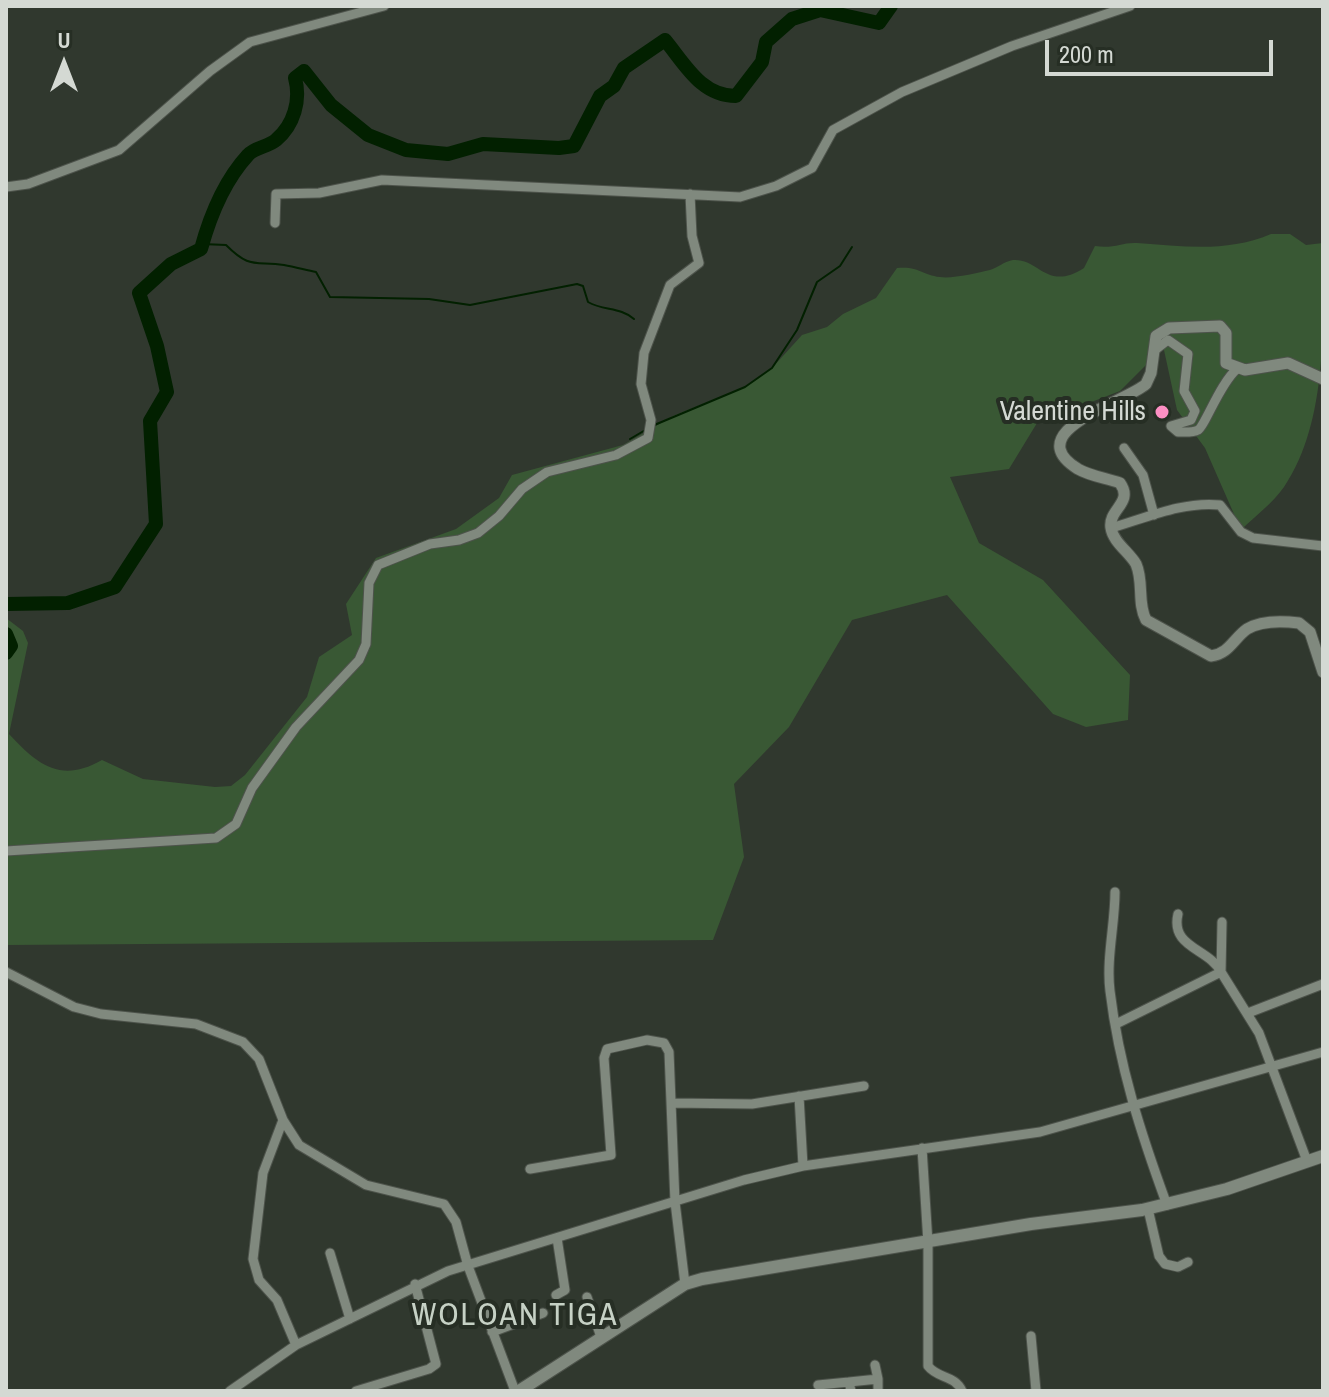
<!DOCTYPE html>
<html>
<head>
<meta charset="utf-8">
<style>
	body { margin:0 }
	#map { position:relative; width:1329px; height:1397px; overflow:hidden; background:#30382e; font-family:"Archivo Narrow",sans-serif }
	canvas { display:block }
	.frame { position:absolute; inset:0; border:8px solid #d4d9d3; pointer-events:none }
	.north { position:absolute; left:24px; top:24px; width:80px; height:80px; -webkit-text-stroke:6px #262e24; paint-order:stroke; rotate:0deg; font-size:22px; font-weight:700; line-height:32px; text-align:center; color:#d4d9d3 }
	.north::after { content:''; display:block; margin:auto; width:28px; height:36px; background:#d4d9d3; clip-path:polygon(50% 0,100% 100%,50% 72%,0 100%) }
	.scale { position:absolute; left:1045px; top:40px; width:228px; height:36px; box-sizing:border-box; border:4px solid #d4d9d3; border-top:0; padding-left:10px; font-size:24px; line-height:28px; white-space:nowrap; color:#d4d9d3; -webkit-text-stroke:6px #262e24; paint-order:stroke }
</style>
</head>
<body>
<div id="map">
<canvas width="1329" height="1397"></canvas>
<div class="frame"></div>
<div class="north">U</div>
<div class="scale">200 m</div>
</div>
<script>
const g = document.querySelector('canvas').getContext('2d');
g.lineJoin = 'round';
function fill(path, color) {
  g.fillStyle = color;
  g.fill(path, 'evenodd');
}
function trace(path, color, width, dash) {
  g.strokeStyle = color;
  g.lineWidth = width;
  g.lineCap = dash ? 'butt' : 'round';
  g.setLineDash(dash || []);
  g.stroke(path);
}
function drawText(font, color, halo, rows, align = 'center') {
  g.font = font + ' "Archivo Narrow",sans-serif';
  g.lineWidth = 8;
  g.setLineDash([]);
  g.textBaseline = 'middle';
  g.strokeStyle = halo;
  g.fillStyle = color;
  for (const [text, x, y, turn = 0] of rows) {
    g.save();
    g.translate(x, y);
    g.rotate((+turn || 0) * Math.PI / 180);
    g.textAlign = isNaN(turn) ? turn : align;
    if (halo) g.strokeText(text, 0, 0);
    g.fillText(text, 0, 0);
    g.restore();
  }
}
fill(new Path2D(`
	M1271 234H1290L1306 245 1323 243C1323 320 1329 421 1284 487 1273 503 1255 516 1241 530L1205 448 1177 410 1159 327 1152 359 1120 391 1037 423 1009 469 950 477 979 543 1043 580 1130 675 1128 720 1086 727 1053 714 947 595 852 620 789 727 734 784 744 857 713 940 6 945V618L23 631 28 643 9 734C37 764 60 784 102 760L143 779 215 787 231 786 245 775 307 697 319 657 352 635 346 604 376 558 456 529 499 498 512 475 623 445 673 416 745 387 772 368 802 335 827 327 843 314 876 298 897 268C920 266 921 275 940 277 952 279 977 273 990 270 997 268 1005 261 1013 260 1039 258 1047 292 1084 268L1095 246C1114 249 1122 242 1137 243 1184 246 1226 253 1271 234Z`), '#395834');
trace(new Path2D(`
	M202 244 226 245C250 269 254 261 284 265 295 267 306 270 316 272L330 297 429 299 470 305 577 284 583 286 588 302C604 311 620 307 634 319
	M652 426 745 387 772 368 797 330 817 282 840 266 852 247
	M630 439 647 429`), '#022000', 2);
trace(new Path2D(`
	M6 604 68 603 115 587 156 524 150 421 167 392 157 346 139 293 171 264 201 249C210 216 225 180 248 155 255 147 268 147 276 140 294 125 301 100 295 78L304 71 331 105 368 135 406 150 448 154 483 144 559 148 574 146 600 96 614 86 624 68 665 40C685 64 701 96 736 96L762 62 766 42 792 19 820 10 879 23 891 6
	M6 634 11 646 6 653`), '#022000', 14);
const minor = new Path2D(`
	M6 187 28 184 119 150 210 71 250 42 384 6
	M275 223 276 194 319 193 382 180 740 197 776 186 812 168 833 130 902 92 1012 46 1130 6
	M1155 350 1168 340 1188 354 1184 391 1195 411 1191 420 1171 426 1178 432C1185 432 1192 433 1198 430 1205 426 1220 383 1237 369
	M1124 448 1143 475 1154 515
	M1111 528C1146 518 1183 501 1220 505L1241 532 1253 538 1323 546
	M6 851 216 838 236 824 252 788 296 727 359 660 366 644 369 583 378 565 430 544 459 540 478 533 499 516 522 489 547 472 616 455 648 438 651 420 641 384 644 353 670 285 699 263 692 236 690 194
	M1115 892C1115 924 1106 959 1110 991 1119 1066 1141 1134 1167 1205
	M1222 922 1221 972 1259 1033 1307 1161
	M6 972 74 1007 101 1014 196 1024 243 1042 259 1059 283 1120 299 1145 366 1185 444 1204 456 1222 468 1266 515 1391
	M1248 1013 1323 984
	M1116 1024 1221 972C1209 948 1170 948 1178 914
	M799 1096 803 1166
	M671 1103 752 1104 864 1086
	M283 1120 263 1173 253 1259 259 1280 277 1300 296 1345
	M922 1148 928 1243V1366C938 1379 955 1375 962 1391
	M530 1169 611 1155 604 1058 607 1049 647 1040 664 1043 669 1052 675 1202 685 1284
	M1148 1209 1159 1256 1165 1264 1178 1267 1188 1262
	M330 1253 350 1319
	M556 1295 565 1290 557 1238
	M587 1297 601 1337
	M492 1332 543 1313
	M1031 1336 1036 1391
	M875 1365 878 1379
	M818 1385 849 1382
	M230 1391 296 1345 448 1271 744 1180 803 1166 1040 1132 1323 1052
	M356 1391 429 1369 436 1364 415 1284
	M851 1391 849 1382 878 1379V1391`);
const tertiary = new Path2D(`
	M1323 379 1288 363 1245 370 1226 363V333L1220 326 1169 328 1156 336 1151 373 1146 384C1127 402 1017 431 1078 469 1090 476 1106 478 1120 483 1134 503 1108 509 1111 528 1113 542 1129 552 1136 564 1144 582 1137 603 1146 620L1211 656C1229 654 1234 638 1247 629 1262 620 1283 621 1299 623L1310 632 1323 672`);
const secondary = new Path2D(`
	M519 1391 685 1284 702 1279 1031 1224 1142 1210 1227 1189 1323 1156`);
trace(minor, '#4d534b', 11);
trace(tertiary, '#4d534b', 13);
trace(secondary, '#4d534b', 14);
trace(minor, '#80897e', 9);
trace(tertiary, '#80897e', 11);
trace(secondary, '#80897e', 12);
for (const [x, y, r, color] of [
	[1162,412,8,"#fc8fc3"]
]) {
  const dot = new Path2D();
  dot.arc(x, y, r, 0, 2 * Math.PI);
  g.fillStyle = color;
  g.fill(dot);
  trace(dot, '#262e24', 3);
}
drawText('28px', '#d4d9d3', '#262e24', [
	["Valentine Hills",1146,412]
], 'right');
g.letterSpacing = '2px';
drawText('32px', '#c6d1c5', '#262e24', [
	["WOLOAN TIGA",515,1316]
]);
g.letterSpacing = '0px';
</script>
</body>
</html>
